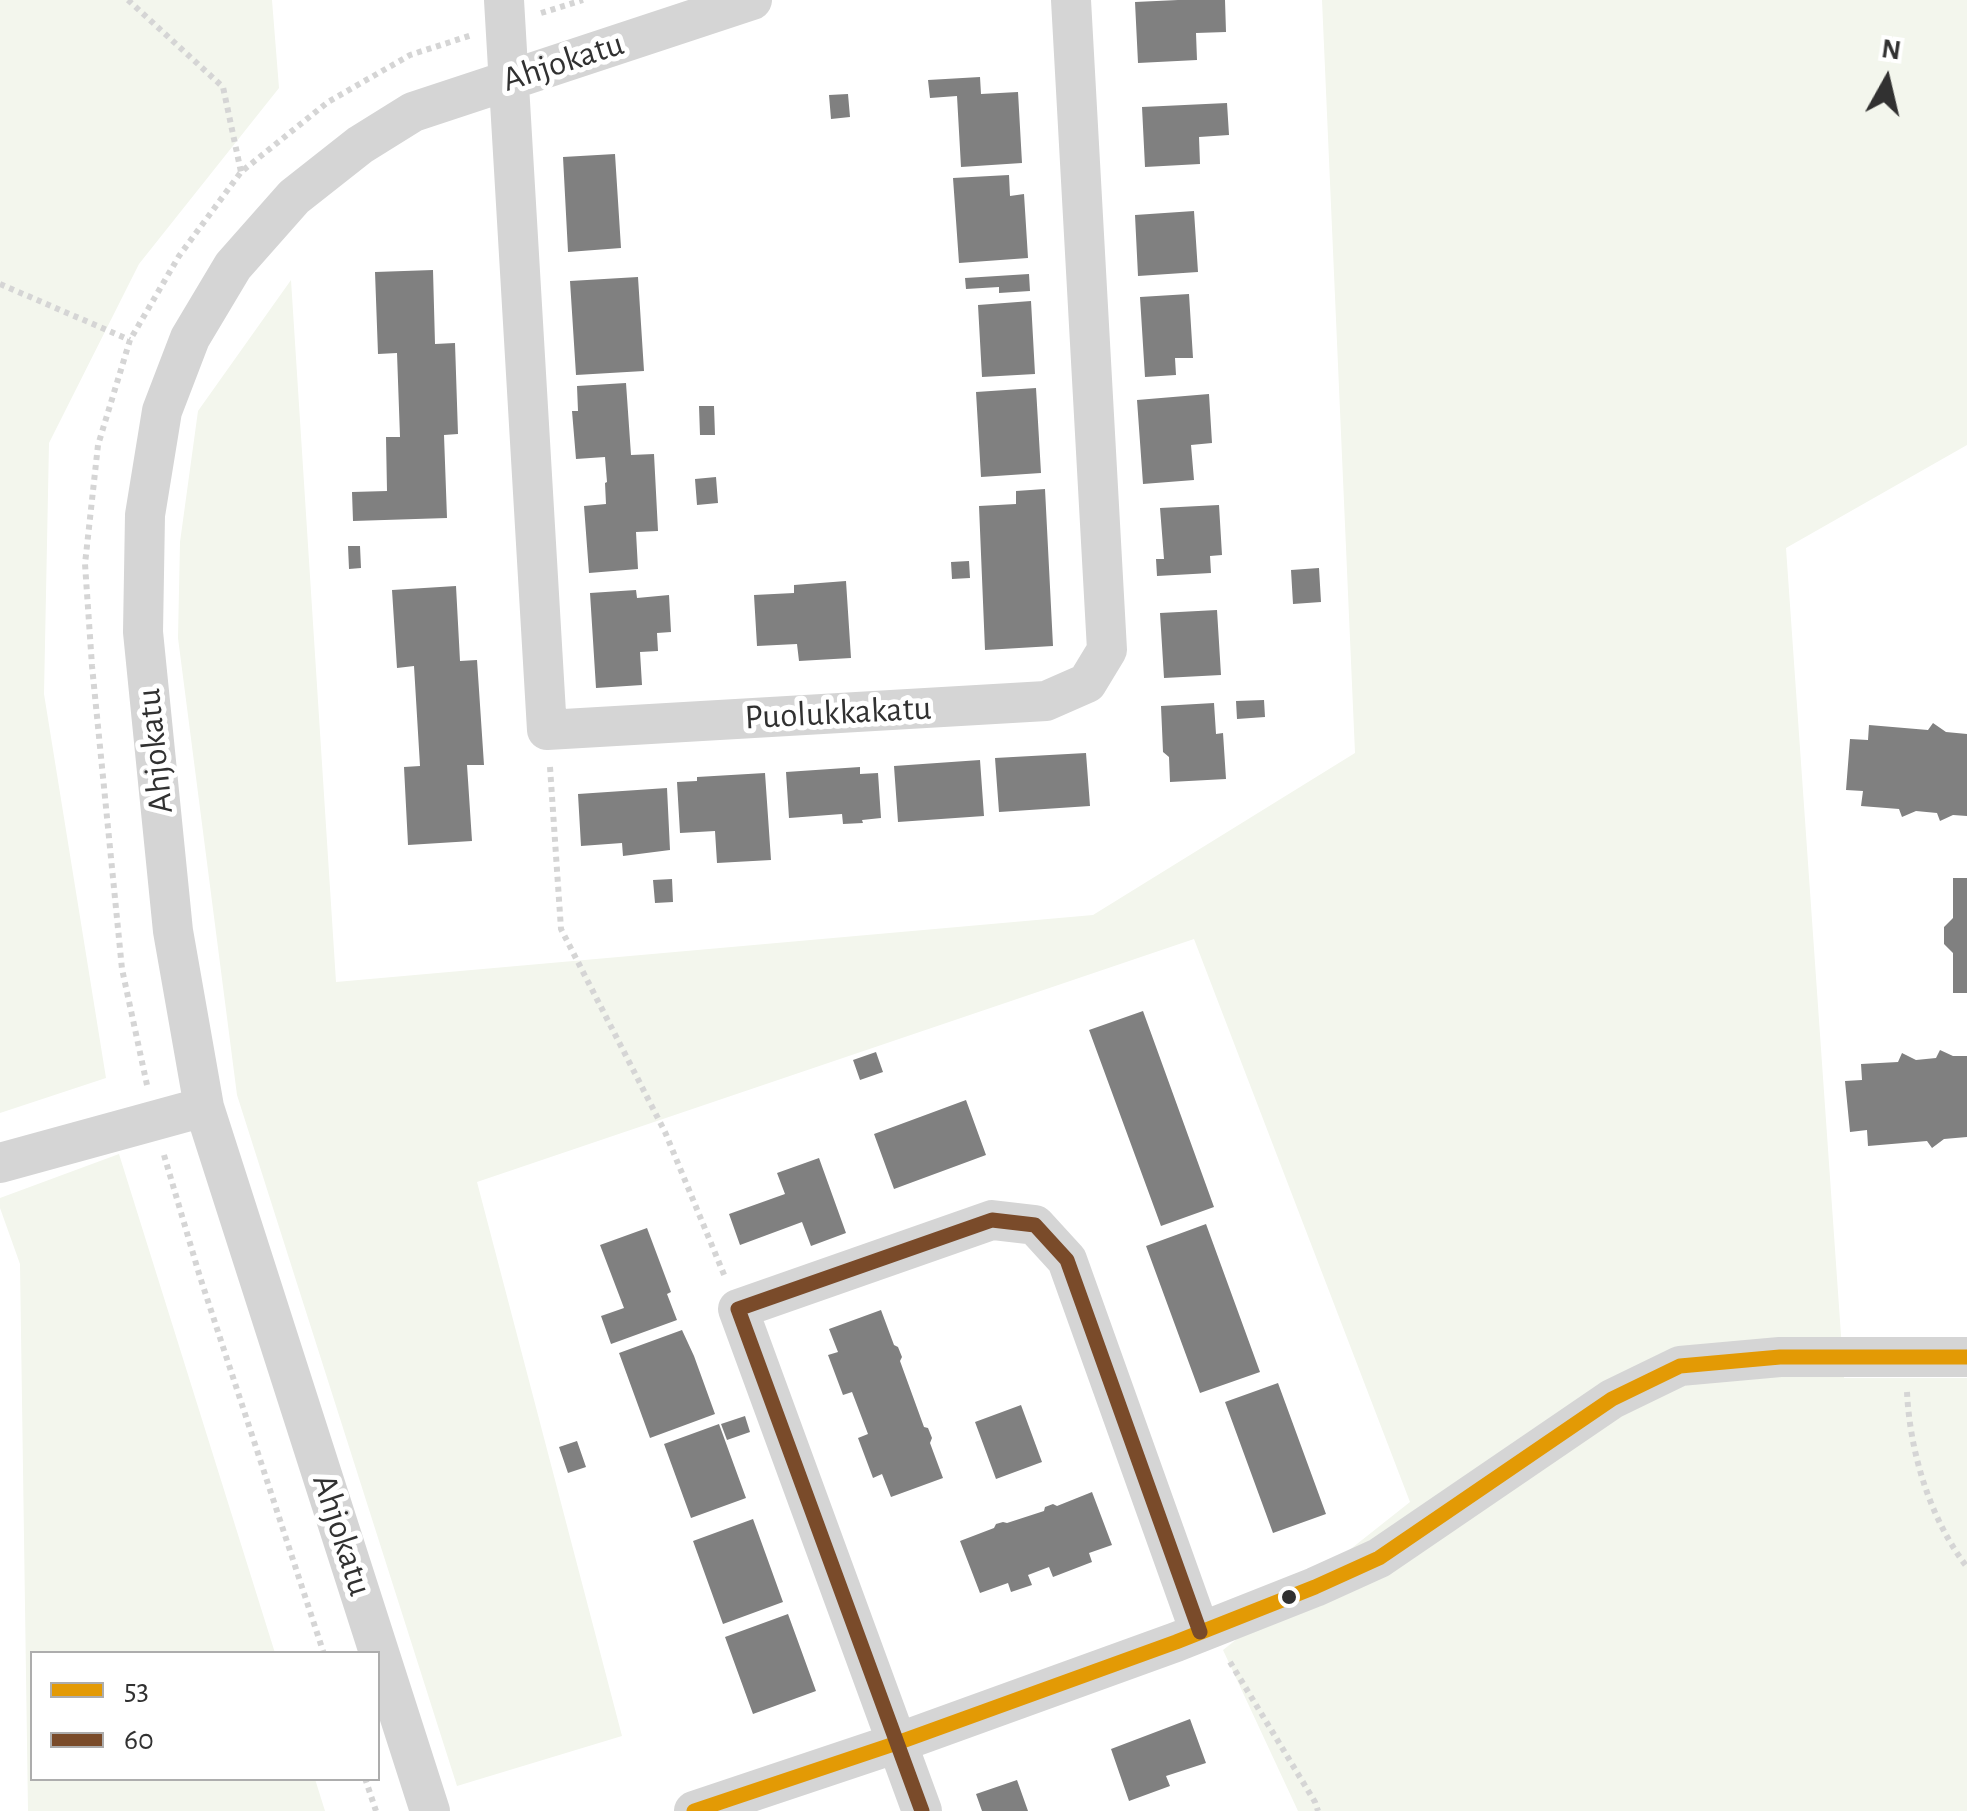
<!DOCTYPE html>
<html>
<head>
<meta charset="utf-8">
<style>
	body { margin:0 }
	#map { position:relative; width:1967px; height:1811px; overflow:hidden; background:#fff; font-family:"Alegreya Sans",sans-serif }
	canvas { display:block }
	.legend { position:absolute; left:30px; top:1651px; width:350px; height:130px; box-sizing:border-box; background:#fff; border:2px solid #adadad; margin:0; padding:12px 18px; list-style:none; font-size:30px; color:#313131 }
	.legend li { display:flex; align-items:center; gap:20px; height:50px }
	.legend b { width:50px; border:2px solid #adadad }
	.north { position:absolute; left:1837px; top:30px; width:100px; height:100px; -webkit-text-stroke:8px #fff; paint-order:stroke; rotate:8deg; font-size:28px; font-weight:700; line-height:40px; text-align:center; color:#313131 }
	.north::after { content:''; display:block; margin:auto; width:35px; height:45px; background:#313131; clip-path:polygon(50% 0,100% 100%,50% 72%,0 100%) }
</style>
</head>
<body>
<div id="map">
<canvas width="1967" height="1811"></canvas>
<ul class="legend">
<li><b style="height:12px;background:#e39a05"></b>53</li>
<li><b style="height:12px;background:#7a4b2a"></b>60</li>
</ul>
<div class="north">N</div>
</div>
<script>
const g = document.querySelector('canvas').getContext('2d');
g.lineJoin = 'round';
function fill(path, color) {
  g.fillStyle = color;
  g.fill(path, 'evenodd');
}
function trace(path, color, width, dash) {
  g.strokeStyle = color;
  g.lineWidth = width;
  g.lineCap = dash ? 'butt' : 'round';
  g.setLineDash(dash || []);
  g.stroke(path);
}
function drawText(font, color, halo, rows, align = 'center') {
  g.font = font + ' "Alegreya Sans",sans-serif';
  g.lineWidth = 10;
  g.setLineDash([]);
  g.textBaseline = 'middle';
  g.strokeStyle = halo;
  g.fillStyle = color;
  for (const [text, x, y, turn = 0] of rows) {
    g.save();
    g.translate(x, y);
    g.rotate((+turn || 0) * Math.PI / 180);
    g.textAlign = isNaN(turn) ? turn : align;
    if (halo) g.strokeText(text, 0, 0);
    g.fillText(text, 0, 0);
    g.restore();
  }
}
fill(new Path2D(`
	M0 0H272L279 88 139 264 49 443 44 694 106 1078 0 1113Z
	M1322 0H1967V445L1786 548 1844 1378H1967V1811H1298L1223 1650 1410 1502 1194 939 477 1182 622 1736 457 1786 237 1095 178 638 180 542 198 411 291 280 336 982 1093 915 1355 753Z
	M119 1154 275 1653 32 1654V1778L315 1779 325 1811H28L20 1264 0 1208V1198Z`), '#f3f6ed');
fill(new Path2D(`
	M1178 0H1225L1226 32 1196 33 1197 60 1138 63 1135 2Z
	M980 77 981 94 1018 92 1022 163 961 167 957 96 930 98 928 80Z
	M848 94 850 117 831 119 829 95Z
	M1227 103 1229 135 1199 137 1200 164 1145 167 1142 107Z
	M615 154 621 248 568 252 563 157Z
	M1009 175 1010 196 1024 194 1028 258 959 263 953 178Z
	M1194 211 1198 272 1138 276 1135 215Z
	M433 270 435 344 455 343 458 434 444 435 447 518 353 521 352 492 387 491 386 437H400L397 353 378 354 375 272Z
	M1029 274 1030 291 999 293V287L966 289 965 278Z
	M638 277 644 371 576 375 570 281Z
	M1189 294 1193 358H1175L1176 375 1145 377 1140 297Z
	M1031 301 1035 374 982 377 978 305Z
	M626 383 631 455 654 454 658 531 636 532 638 569 589 573 584 506 606 504 605 483 607 482 605 457 576 459 572 411H578L577 386Z
	M1036 388 1041 473 981 477 976 392Z
	M1209 394 1212 443 1191 445 1194 480 1143 484 1137 400Z
	M699 406H714L715 435H700Z
	M716 477 718 503 697 505 695 479Z
	M1045 489 1053 646 985 650 979 506 1016 504V491Z
	M1219 505 1222 555 1210 556 1211 573 1157 576 1156 559H1164L1160 508Z
	M348 546H360L361 568 349 569Z
	M969 561 970 578 952 579 951 562Z
	M1319 568 1321 602 1293 604 1291 570Z
	M846 581 851 658 799 661 797 644 757 646 754 595 794 593V585Z
	M456 586 460 661 477 660 484 765H467L472 841 408 845 404 767 420 766 414 666 397 668 392 590Z
	M636 590 637 598 669 595 671 632 657 633 658 651 640 652 642 685 596 688 590 593Z
	M1217 610 1221 675 1164 678 1160 613Z
	M1264 700 1265 717 1237 719 1236 701Z
	M1214 703 1216 734 1223 733 1226 779 1170 782 1169 757 1163 752 1161 706Z
	M1933 723 1946 732 1967 734V816L1953 815 1940 821 1937 813 1916 811 1902 817 1899 809 1861 806 1863 791 1846 790 1850 739 1868 740 1869 725 1928 730Z
	M1086 753 1090 806 999 812 995 758Z
	M980 760 984 816 898 822 894 766Z
	M860 767V774L878 773 881 818 862 820 863 823 843 824 842 814 789 818 786 772Z
	M765 773 771 860 717 863 715 831 680 833 677 782 697 781V777Z
	M667 788 670 850 623 856 622 843 581 846 578 794Z
	M1953 878H1967V993H1953V953L1944 944V927L1953 918Z
	M672 879 673 902 655 903 653 880Z
	M1143 1011 1214 1207 1161 1226 1089 1030Z
	M1940 1050 1953 1056H1967V1137L1944 1139 1932 1148 1927 1141 1868 1146 1867 1130 1850 1132 1845 1081 1862 1080 1861 1064 1898 1062 1902 1053 1916 1060 1936 1058Z
	M876 1052 883 1072 860 1080 853 1060Z
	M966 1100 986 1155 894 1189 874 1134Z
	M819 1158 846 1233 811 1246 802 1222 740 1245 729 1214 785 1194 777 1173Z
	M1206 1224 1260 1372 1200 1393 1146 1246Z
	M647 1228 671 1292 667 1294 677 1320 611 1344 601 1316 624 1308 600 1245Z
	M881 1310 894 1345 898 1347 902 1357 900 1361 924 1427 928 1428 932 1438 930 1443 943 1478 891 1497 882 1474 873 1478 858 1438 868 1434 852 1392 843 1395 828 1355 838 1352 829 1329Z
	M682 1330 694 1356 715 1414 650 1438 619 1353Z
	M1278 1383 1326 1514 1273 1533 1225 1402Z
	M1021 1405 1042 1462 996 1479 975 1422Z
	M745 1416 750 1432 727 1440 721 1424Z
	M719 1424 746 1498 691 1518 664 1444Z
	M577 1441 586 1467 568 1473 559 1447Z
	M1092 1492 1112 1545 1089 1553 1092 1562 1053 1577 1049 1567 1028 1575 1032 1585 1011 1592 1008 1583 980 1593 960 1541 994 1528 996 1524 1003 1522 1007 1523 1044 1511 1045 1507 1053 1504 1057 1506Z
	M753 1519 783 1602 723 1624 693 1541Z
	M788 1614 816 1691 753 1714 725 1637Z
	M1190 1719 1206 1763 1166 1776 1170 1786 1129 1801 1111 1749Z
	M1017 1780 1028 1811H982L976 1794Z`), '#808080');
trace(new Path2D(`
	M128 0 223 87 241 172
	M541 13 583 0
	M0 284 130 340
	M550 767 561 929 665 1132 725 1277
	M147 1085 122 969 92 666 85 564 98 445 130 340 179 256 241 172 328 102 410 55 472 35
	M164 1155 200 1277 324 1654
	M1907 1392C1910 1453 1930 1519 1967 1567
	M1230 1662 1315 1802 1318 1811
	M365 1778 376 1811`), '#d5d5d5', 6, [5, 5]);
trace(new Path2D(`
	M504 0 547 730 1046 701 1087 683 1107 650 1071 0
	M0 1163 204 1107
	M430 1811 204 1107 173 931 143 632 145 515 162 411 190 338 233 266 294 197 360 145 413 112 752 0
	M694 1811 897 1743 1176 1642 1315 1587 1379 1558 1612 1399 1680 1366 1780 1357H1967
	M922 1811 738 1309 992 1220 1035 1225 1067 1260 1200 1632`), '#d5d5d5', 40);
trace(new Path2D(`
	M694 1811 897 1743 1176 1642 1315 1587 1379 1558 1612 1399 1680 1366 1780 1357H1967`), '#e39a05', 15);
trace(new Path2D(`
	M922 1811 738 1309 992 1220 1035 1225 1067 1260 1200 1632`), '#7a4b2a', 15);
for (const [x, y, r, color] of [
	[1289,1597,9,"#313131"]
]) {
  const dot = new Path2D();
  dot.arc(x, y, r, 0, 2 * Math.PI);
  g.fillStyle = color;
  g.fill(dot);
  trace(dot, '#fff', 4);
}
drawText('35px', '#313131', '#fff', [
	["Ahjokatu",563,62,-18],
	["Puolukkakatu",838,713,-3],
	["Ahjokatu",155,751,-96],
	["Ahjokatu",342,1535,72]
]);
</script>
</body>
</html>
